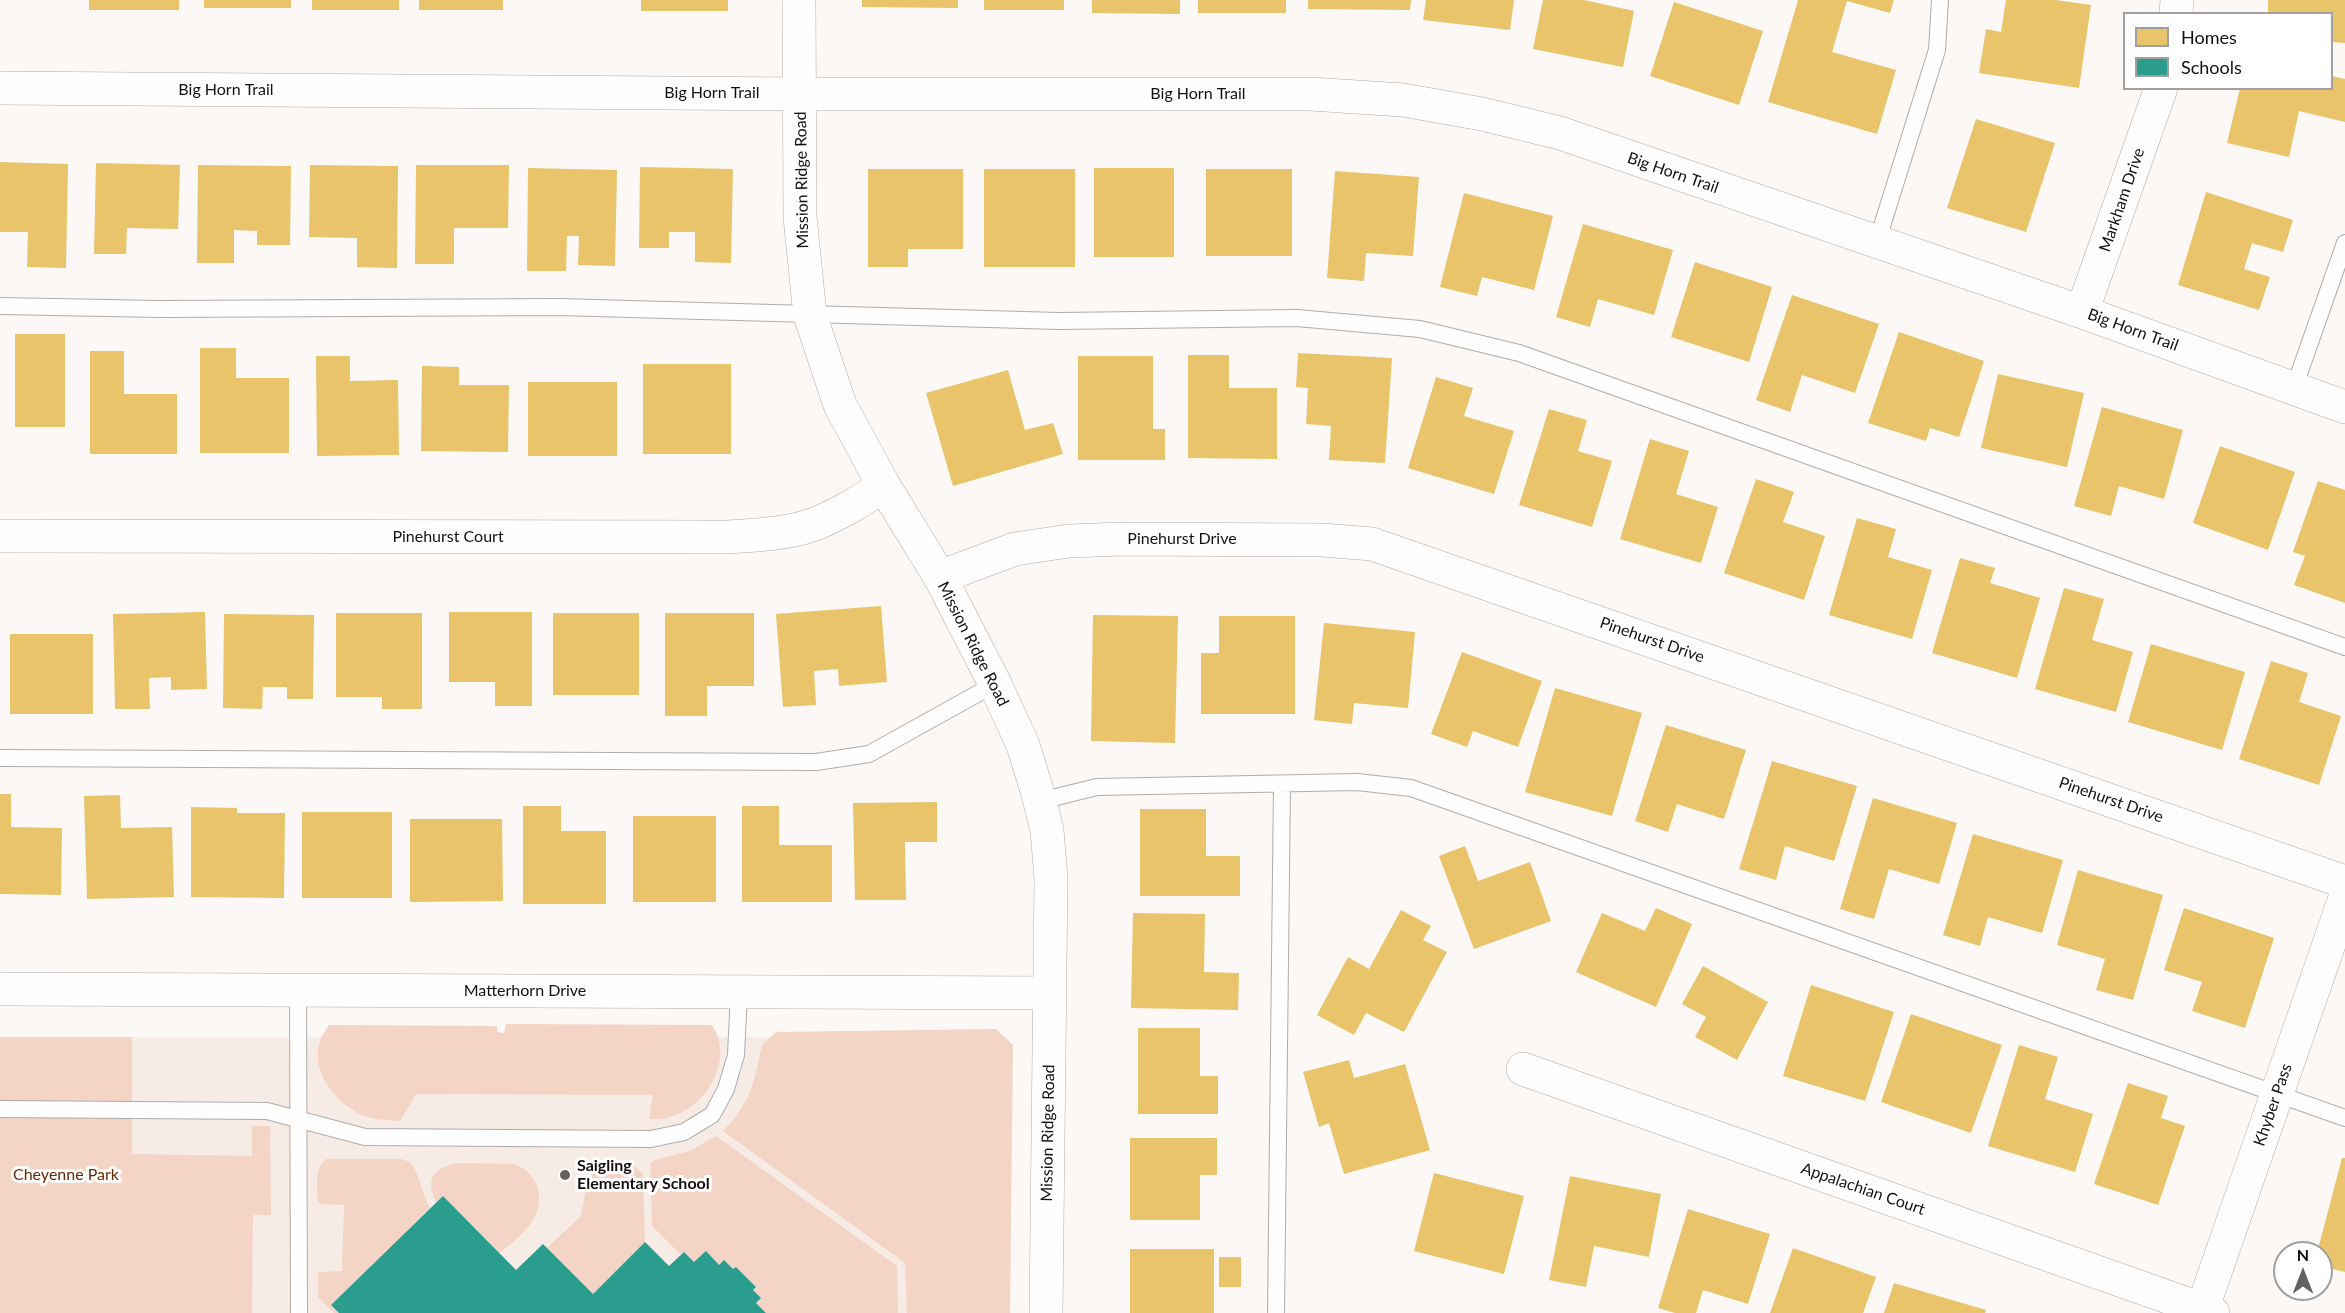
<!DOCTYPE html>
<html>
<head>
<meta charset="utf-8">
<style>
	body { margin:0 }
	#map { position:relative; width:2345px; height:1313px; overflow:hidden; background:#fbf8f6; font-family:Lato,sans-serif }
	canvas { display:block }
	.legend { position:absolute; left:2123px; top:12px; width:210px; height:78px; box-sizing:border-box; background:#fff; border:2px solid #a19f9f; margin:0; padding:8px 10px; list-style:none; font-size:18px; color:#14100f }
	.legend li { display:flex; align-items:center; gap:12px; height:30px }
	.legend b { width:30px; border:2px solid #a19f9f }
	.north { position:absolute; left:2273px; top:1241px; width:60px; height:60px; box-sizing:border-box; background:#fff; border:2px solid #a19f9f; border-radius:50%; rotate:0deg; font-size:16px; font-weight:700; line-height:24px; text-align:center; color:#14100f }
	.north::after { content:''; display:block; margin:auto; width:21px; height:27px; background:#656160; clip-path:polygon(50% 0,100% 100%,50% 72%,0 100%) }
</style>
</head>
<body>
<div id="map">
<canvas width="2345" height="1313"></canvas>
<ul class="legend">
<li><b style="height:16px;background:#e9c46a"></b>Homes</li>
<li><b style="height:16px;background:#2a9d8f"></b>Schools</li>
</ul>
<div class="north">N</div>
</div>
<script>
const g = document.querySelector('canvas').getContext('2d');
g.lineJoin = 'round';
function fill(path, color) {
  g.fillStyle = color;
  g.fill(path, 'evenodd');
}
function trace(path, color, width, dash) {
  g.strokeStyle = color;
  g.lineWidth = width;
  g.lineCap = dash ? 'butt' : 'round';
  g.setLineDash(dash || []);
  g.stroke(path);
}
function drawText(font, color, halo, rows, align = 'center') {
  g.font = font + ' Lato,sans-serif';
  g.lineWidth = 6;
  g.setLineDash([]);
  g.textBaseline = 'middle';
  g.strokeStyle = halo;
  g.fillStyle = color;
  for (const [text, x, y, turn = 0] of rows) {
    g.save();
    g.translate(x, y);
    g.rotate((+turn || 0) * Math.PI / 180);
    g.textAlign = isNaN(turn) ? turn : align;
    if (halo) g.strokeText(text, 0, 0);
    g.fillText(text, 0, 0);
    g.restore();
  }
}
fill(new Path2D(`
	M132 1037H999L997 1313H132Z`), '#f7ebe6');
fill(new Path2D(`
	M506 1024 712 1025C739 1067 694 1124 649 1119L653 1095 416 1094 400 1121C389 1120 377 1120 367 1117 339 1107 309 1073 320 1041 321 1036 326 1030 329 1025L497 1026V1032L504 1033Z
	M996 1029 1013 1045 1010 1313H907L905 1263 723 1131 736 1117 748 1097 754 1081 762 1045 776 1032Z
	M0 1037H132V1154L252 1156V1126H270L271 1215H253L252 1313H0Z
	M716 1136 897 1266 898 1313H766L756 1303 761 1298 753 1290 756 1287 736 1267 733 1269 719 1265 694 1262 684 1252 680 1254 652 1226 650 1164 654 1160 690 1151Z
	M326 1159H401L410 1162C421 1176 421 1193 430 1208L331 1305 339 1313H334L318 1297V1272L342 1271 344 1205 322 1204 318 1202C317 1186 314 1170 326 1159Z
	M456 1163 514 1164C539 1172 547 1202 531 1223 523 1235 510 1244 500 1253L443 1196 436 1202C425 1179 433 1169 456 1163Z
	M630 1163 643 1174 645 1242 593 1294 547 1248 581 1216 588 1179 595 1168Z`), '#f4d4c5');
fill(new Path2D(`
	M89 0H179V10H89Z
	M204 0H291V8H204Z
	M312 0H399V10H312Z
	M419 0H503V10H419Z
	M641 0H728V11H641Z
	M862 0H958V8L862 7Z
	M984 0H1064V10H984Z
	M1092 0H1180V14L1092 13Z
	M1198 0H1286V13H1198Z
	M1308 0H1411L1410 10 1308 9Z
	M1426 0H1514L1510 30 1423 20Z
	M1543 0H1584L1634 11 1623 67 1533 49Z
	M1798 0H1894L1890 13 1847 1 1832 52 1896 70 1877 134 1768 102Z
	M2006 0H2056L2091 5 2079 88 1979 73 1986 29 2001 32Z
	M2268 0H2345V43L2332 42V14H2268Z
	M1674 2 1763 31 1739 105 1650 76Z
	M2332 76 2345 79V122L2299 111 2289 157 2227 143 2240 88H2332Z
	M1976 119 2055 143 2026 232 1947 208Z
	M0 162 68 164 66 268 27 267 28 232H0Z
	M96 163 180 165 178 229 127 228 126 254H94Z
	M198 165 291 166 290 245H257V231L234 230V263H197Z
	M310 165 398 166 397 268 357 267V238L309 237Z
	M416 165H509L508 228H454V264H415Z
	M640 167 733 169 731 263 695 262V232H669V248H639Z
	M528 168 617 170 615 266 578 265 579 236H567L566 271H527Z
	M1094 168H1174V257H1094Z
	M868 169H963V249H908V267H868Z
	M984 169H1075V267H984Z
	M1206 169H1292V256H1206Z
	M1335 171 1419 177 1413 256 1366 253 1364 281 1327 278Z
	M2206 192 2293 220 2283 252 2252 243 2244 269 2270 277 2259 310 2178 285Z
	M1464 193 1553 216 1534 290 1482 277 1477 296 1440 287Z
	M1583 224 1673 250 1654 315 1598 299 1590 327 1556 317Z
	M1695 262 1772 287 1749 362 1671 337Z
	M1792 295 1879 324 1855 393 1802 375 1790 412 1756 400Z
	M1899 332 1984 361 1959 437 1930 428 1926 441 1868 423Z
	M15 334H65V427H15Z
	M200 348H236V378H289V453H200Z
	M90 351H124V394H177V454H90Z
	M1298 353 1392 358 1385 463 1329 460 1331 426 1306 424 1308 388 1296 387Z
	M1188 355H1229V388H1277V459L1188 458Z
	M316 356H350V381L398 380 399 455 317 456Z
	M1078 356H1153V429H1165V460H1078Z
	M643 364H731V454H643Z
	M422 366 459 367V385H509L508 452 421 451Z
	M1008 370 1025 430 1053 423 1063 454 953 486 926 393Z
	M1998 374 2084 393 2067 467 1981 448Z
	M1436 377 1473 388 1464 416 1514 431 1494 494 1408 468Z
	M528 382H617V456H528Z
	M2102 407 2183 430 2164 499 2119 486 2111 516 2074 506Z
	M1549 409 1587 420 1578 451 1612 461 1592 527 1519 505Z
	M1650 439 1689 451 1676 494 1718 507 1701 563 1620 539Z
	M2220 446 2295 472 2268 550 2193 523Z
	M1756 479 1794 492 1783 522 1825 536 1804 600 1724 573Z
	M2318 481 2345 490V603L2294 585 2305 556 2293 552Z
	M1857 518 1896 529 1888 557 1932 570 1912 639 1829 615Z
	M1960 558 1995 568 1990 583 2040 598 2017 678 1932 653Z
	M2064 588 2104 599 2092 640 2133 652 2116 712 2035 689Z
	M881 606 887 682 839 686 838 669 814 671 816 705 783 707 776 614Z
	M205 612 207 689 171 690V677L149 678 150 709H115L113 614Z
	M449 612H532V706H495V682H449Z
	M336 613H422V709H382V697H336Z
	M553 613H639V695H553Z
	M665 613H754V686H707V716H665Z
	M224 614 314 615 313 699H287V687H263L262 709 223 708Z
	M1093 615 1178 616 1175 743 1091 741Z
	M1219 616H1295V714H1201V653H1219Z
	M1324 623 1415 632 1408 708 1354 703 1352 724 1314 720Z
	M10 634H93V714H10Z
	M2151 644 2245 672 2222 750 2128 722Z
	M1462 652 1542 681 1518 747 1473 731 1467 747 1431 734Z
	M2271 661 2308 673 2299 702 2341 716 2319 785 2239 759Z
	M1555 688 1642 713 1612 816 1525 792Z
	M1666 725 1746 750 1724 819 1677 804 1668 832 1635 821Z
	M1772 761 1857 786 1834 861 1785 846 1776 880 1739 869Z
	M0 794H11V827L62 828 61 895 0 894Z
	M120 795 121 828 172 827 174 897 87 899 84 796Z
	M1873 798 1957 823 1939 884 1889 869 1874 919 1840 909Z
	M937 802V842H905L906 900H855L853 803Z
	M523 806H561V831H606V904H523Z
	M742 806H779V845H832V902H742Z
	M191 807 237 808V813H285L284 898 191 897Z
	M1140 809H1206V856H1240V896H1140Z
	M302 812H392V898H302Z
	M633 816H716V902H633Z
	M410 819H502L503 901 410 902Z
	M1973 834 2063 860 2042 933 1988 917 1980 946 1943 935Z
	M1465 846 1478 881 1530 862 1551 921 1474 949 1439 856Z
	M2078 870 2163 895 2133 1000 2096 990 2105 959 2057 945Z
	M1656 908 1692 924 1656 1007 1576 972 1602 913 1645 931Z
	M2184 908 2274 938 2245 1028 2192 1011 2202 982 2164 970Z
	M1401 910 1431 926 1423 940 1447 952 1404 1032 1366 1013 1354 1035 1317 1015 1348 957 1369 969Z
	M1133 913 1205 914 1204 972 1239 973 1238 1010 1131 1008Z
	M1703 966 1768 1002 1737 1060 1695 1037 1706 1017 1682 1004Z
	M1811 985 1894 1012 1865 1101 1783 1076Z
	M1911 1014 2002 1045 1971 1133 1881 1102Z
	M1138 1028H1200V1076H1218V1114H1138Z
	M2019 1045 2058 1057 2045 1099 2093 1114 2075 1172 1988 1146Z
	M1349 1060 1354 1078 1405 1064 1430 1150 1344 1174 1329 1123 1319 1127 1303 1072Z
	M2128 1083 2168 1096 2161 1118 2185 1126 2158 1205 2094 1184Z
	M1130 1138H1217V1175H1200V1220H1130Z
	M2342 1158H2345V1272L2321 1266V1253H2317Z
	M1434 1173 1524 1196 1504 1274 1414 1251Z
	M1570 1176 1661 1194 1649 1257 1594 1246 1586 1287 1549 1280Z
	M1688 1209 1770 1234 1748 1304 1703 1290 1696 1313H1675L1658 1308Z
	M1793 1248 1876 1277 1863 1313H1770Z
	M1130 1249H1214V1313H1130Z
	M1219 1257H1241V1287H1219Z
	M1894 1283 1986 1310 1985 1313H1884Z`), '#e9c46a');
fill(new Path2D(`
	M443 1196 516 1270 543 1244 593 1294 645 1242 669 1266 684 1252 694 1262 706 1251 719 1265 724 1260 733 1269 736 1267 756 1287 753 1290 761 1298 756 1303 766 1313H339L331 1305Z`), '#2a9d8f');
const service = new Path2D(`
	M1877 242 1937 50 1940 0
	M0 306 160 309 559 307 1059 321 1297 318 1420 329 1519 353 2345 647
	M2294 388 2345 243
	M0 758 816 762 869 754 995 684
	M1040 801 1097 787 1357 782 1411 788 2345 1118
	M298 990 299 1313
	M0 1109 267 1111 365 1137 651 1139 684 1132 712 1115 726 1089 736 1055 739 992
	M1276 1313 1282 784`);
const minor = new Path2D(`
	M2176 14 2177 0
	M0 88 800 94H1310L1403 100 1482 114 1560 133 2082 312 2345 407
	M2082 312 2161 88
	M0 536 728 537C757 535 788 534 815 524 840 514 862 500 884 486
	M940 577 1015 549 1069 541 1122 539 1322 540 1372 544 2345 882
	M1523 1069 2213 1313
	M2201 1313 2345 898`);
const tertiary = new Path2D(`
	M799 0 800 217 810 315 840 405 884 486 940 577 995 684 1023 745 1038 794 1047 830 1051 879 1046 1313
	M0 989 1050 993`);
trace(service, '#afacaa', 18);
trace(minor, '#afacaa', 34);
trace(tertiary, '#afacaa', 34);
trace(service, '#fefefe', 16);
trace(minor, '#fefefe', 33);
trace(tertiary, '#fefefe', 33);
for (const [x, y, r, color] of [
	[565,1175,6,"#656160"]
]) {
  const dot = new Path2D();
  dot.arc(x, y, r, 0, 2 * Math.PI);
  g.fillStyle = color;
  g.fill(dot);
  trace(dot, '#fff', 2);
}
drawText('16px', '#14100f', '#fff', [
	["Big Horn Trail",226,90],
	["Big Horn Trail",712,93],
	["Big Horn Trail",1198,94],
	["Big Horn Trail",1673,173,19],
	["Mission Ridge Road",802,180,-91],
	["Markham Drive",2122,200,-71],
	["Big Horn Trail",2133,330,20],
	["Pinehurst Court",448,537],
	["Pinehurst Drive",1182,539],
	["Pinehurst Drive",1652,640,19],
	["Mission Ridge Road",973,644,63],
	["Pinehurst Drive",2111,800,19],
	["Matterhorn Drive",525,991],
	["Khyber Pass",2273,1105,-71],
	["Mission Ridge Road",1048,1133,-89],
	["Appalachian Court",1863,1189,19]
]);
drawText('bold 16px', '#14100f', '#fff', [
	["Saigling",577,1166],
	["Elementary School",577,1184]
], 'left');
drawText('16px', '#682904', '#fff', [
	["Cheyenne Park",66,1175]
]);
</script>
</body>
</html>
